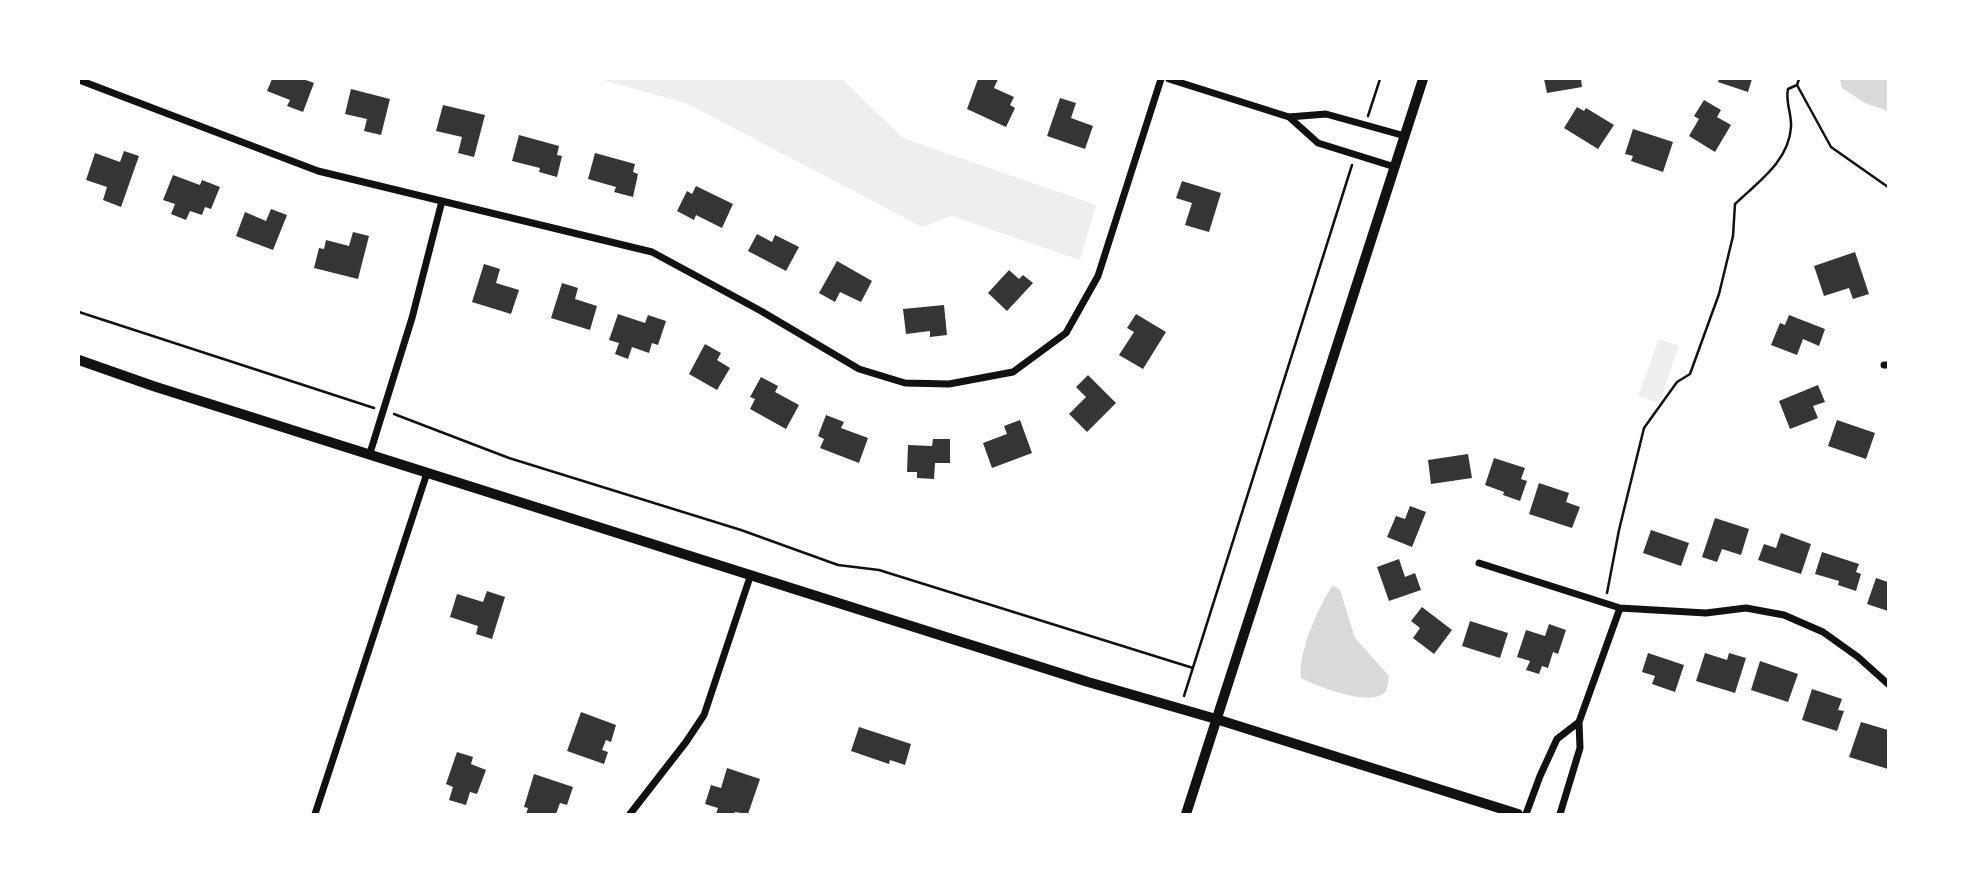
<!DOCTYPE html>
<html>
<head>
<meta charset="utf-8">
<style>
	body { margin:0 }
	#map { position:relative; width:1967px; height:893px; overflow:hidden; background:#fff; font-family:"Nunito Sans",sans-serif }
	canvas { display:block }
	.frame { position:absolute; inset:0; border:80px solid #fff; pointer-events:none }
</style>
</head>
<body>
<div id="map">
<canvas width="1967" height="893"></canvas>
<div class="frame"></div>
</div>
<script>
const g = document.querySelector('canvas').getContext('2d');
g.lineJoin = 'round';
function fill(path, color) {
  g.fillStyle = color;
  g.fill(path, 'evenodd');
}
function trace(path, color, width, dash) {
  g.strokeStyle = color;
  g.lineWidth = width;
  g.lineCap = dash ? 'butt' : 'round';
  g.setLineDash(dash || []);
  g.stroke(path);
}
fill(new Path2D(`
	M599 79H842L903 138 1096 205 1080 260 952 216 922 227 688 104Z
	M1659 339 1679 346 1659 403 1638 396Z`), '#eee');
fill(new Path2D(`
	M1840 79H1888V111L1865 103 1842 88Z
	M1333 585 1340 590 1355 638 1389 676C1388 681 1388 688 1385 692 1371 708 1317 686 1301 678 1297 655 1319 605 1333 585Z`), '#d9d9d9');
fill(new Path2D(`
	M272 79H303L314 83 303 112 287 106 290 100 267 91Z
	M978 79H998L994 88 1014 97 1010 105 1015 108 1006 127 967 109Z
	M1544 79H1581L1582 87 1547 93Z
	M1719 79H1752L1748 92 1718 82Z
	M351 89 390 99 381 135 364 131 367 119 345 114Z
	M1060 98 1076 103 1071 118 1093 126 1085 149 1047 136Z
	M1704 100 1721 110 1717 117 1731 125 1715 152 1689 136 1699 119 1694 116Z
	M443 105 485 115 474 157 458 153 462 137 436 131Z
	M1577 107 1584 111 1586 108 1614 125 1598 149 1564 128Z
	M1633 129 1673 142 1663 172 1631 161 1633 156 1625 154Z
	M519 135 559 146 557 155 562 156 557 177 539 172 540 168 512 161Z
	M124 151 139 156 121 207 103 200 107 187 86 180 95 153 120 162Z
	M595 153 635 164 633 172 638 174 633 197 614 192 616 187 588 179Z
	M173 175 200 185 202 180 220 187 211 209 205 207 202 215 190 211 186 220 171 214 175 204 163 200Z
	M1182 181 1221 193 1209 232 1185 225 1192 203 1176 198Z
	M696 186 733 204 722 228 696 215 694 220 677 211 687 191 692 194Z
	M271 209 287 215 273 250 236 236 245 212 266 221Z
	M353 232 369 236 358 279 314 268 319 248 324 249 326 240 349 246Z
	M757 234 772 242 775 235 799 247 786 271 748 251Z
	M1855 252 1869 294 1853 299 1849 288 1824 296 1814 266Z
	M837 261 872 281 861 302 840 292 835 302 819 293Z
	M484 264 500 269 496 283 519 290 511 314 472 302Z
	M1009 270 1019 279 1023 275 1033 283 1007 311 988 293Z
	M562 283 578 288 575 299 597 306 590 330 551 318Z
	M944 305 947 335 930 337V331L906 334 903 309Z
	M618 314 645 323 648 315 666 321 658 345 652 343 649 353 632 347 628 359 615 354 619 343 609 340Z
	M1136 314 1166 332 1143 369 1119 355 1134 332 1127 328Z
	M1789 315 1825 329 1819 346 1803 339 1797 355 1771 345 1780 323 1785 325Z
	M705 344 721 353 717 360 730 368 717 390 689 374Z
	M1088 375 1116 403 1087 432 1069 414 1086 397 1076 387Z
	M761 377 778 386 775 392 799 405 786 429 750 409 755 399 750 397Z
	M1818 385 1825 402 1813 406 1818 418 1790 429 1779 401Z
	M826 415 844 422 841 428 868 438 859 463 820 448 824 439 818 436Z
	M1020 420 1032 453 992 468 983 443 1007 434 1004 426Z
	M1837 420 1875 433 1866 459 1828 446Z
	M933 439H950V463H935L934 479 917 478V472H907L908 445 932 446Z
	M1468 454 1472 478 1431 484 1428 460Z
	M1494 458 1525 468 1521 479 1527 481 1520 501 1503 495 1504 492 1485 485Z
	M1539 483 1569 493 1566 502 1580 507 1572 528 1529 514Z
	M1410 506 1426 512 1412 547 1387 537 1396 516 1405 519Z
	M1715 518 1749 529 1741 555 1722 549 1717 562 1702 557Z
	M1651 530 1689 543 1681 566 1643 553Z
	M1781 533 1811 544 1801 574 1758 560 1764 544 1776 548Z
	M1822 552 1859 564 1856 572 1861 574 1856 591 1838 585 1839 581 1815 574Z
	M1399 559 1405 577 1415 573 1421 590 1389 601 1377 567Z
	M1876 578 1888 582V611L1867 604Z
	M487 591 505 597 492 639 476 634 478 626 450 617 457 594 483 602Z
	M1422 607 1452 630 1434 654 1413 638 1420 628 1411 621Z
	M1470 621 1508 633 1500 658 1462 646Z
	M1549 624 1566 630 1558 654 1553 652 1548 668 1542 666 1539 674 1526 670 1530 661 1517 657 1526 630 1545 636Z
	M1648 653 1684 665 1675 692 1652 684 1655 676 1642 672Z
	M1705 653 1727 660 1729 653 1746 658 1735 693 1696 681Z
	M1760 661 1798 674 1788 702 1751 690Z
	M1812 689 1842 699 1838 710 1844 711 1837 731 1802 720Z
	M581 712 616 725 611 742 606 740 602 750 608 752 604 764 567 751Z
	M1861 722 1888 730V769L1849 757Z
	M859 727 911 744 905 765 890 760 889 764 851 751Z
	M457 752 473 757 471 764 486 770 477 794 470 792 466 805 449 800 453 787 446 784Z
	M727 768 760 779 748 814 735 812 734 814H716L718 808 705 804 711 785 721 788Z
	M534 774 573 787 567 805 560 803 556 814H526L528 808 524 807Z`), '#353535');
trace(new Path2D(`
	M1797 85 1831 147 1888 187
	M1368 116 1380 79
	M79 312 374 408
	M394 414 509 458 741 530 838 565 879 570 1193 668
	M1607 593 1619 530 1644 428 1677 382 1690 374 1719 294 1733 236 1735 204C1758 182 1789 161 1791 127 1792 114 1785 102 1788 89L1797 85 1799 79
	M1184 696 1352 165`), '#111', 2.5);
trace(new Path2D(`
	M1169 79 1289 117 1326 114 1405 136
	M79 80 318 171 652 252 761 311 859 369 905 383 949 384 1013 372 1066 333 1098 276 1161 79
	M1289 117 1318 143 1395 167
	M1884 365H1888
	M370 453 412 318 442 201
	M1479 563 1620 608 1706 613 1746 608 1784 615 1823 632 1858 657 1888 684
	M315 814 427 473
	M630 814 686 742 704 715 751 574
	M1526 814 1540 776 1557 739 1579 722
	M1560 814 1580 748 1579 722 1620 608`), '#111', 7);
trace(new Path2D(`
	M79 360 153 386 1088 682 1216 719 1518 814
	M1186 814 1423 79`), '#111', 10);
</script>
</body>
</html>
